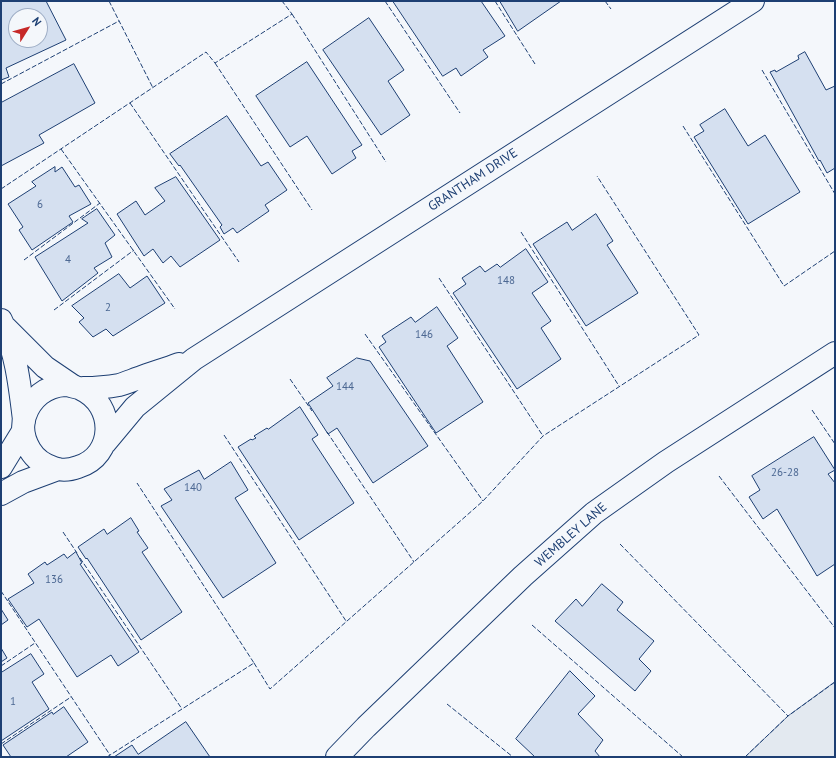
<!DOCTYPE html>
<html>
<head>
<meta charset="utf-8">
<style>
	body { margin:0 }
	#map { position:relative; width:836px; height:758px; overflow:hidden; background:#f4f7fb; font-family:"PT Sans",sans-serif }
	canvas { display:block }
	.frame { position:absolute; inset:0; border:2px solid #1d3f73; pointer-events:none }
	.north { position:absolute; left:8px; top:8px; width:40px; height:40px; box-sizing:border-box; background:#f4f7fb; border:1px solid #9eadc5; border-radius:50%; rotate:53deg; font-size:11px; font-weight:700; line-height:16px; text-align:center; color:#1d3f73 }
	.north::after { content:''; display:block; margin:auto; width:14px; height:18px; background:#c62828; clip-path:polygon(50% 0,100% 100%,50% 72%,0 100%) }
</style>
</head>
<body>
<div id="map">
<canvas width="836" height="758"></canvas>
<div class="frame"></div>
<div class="north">N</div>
</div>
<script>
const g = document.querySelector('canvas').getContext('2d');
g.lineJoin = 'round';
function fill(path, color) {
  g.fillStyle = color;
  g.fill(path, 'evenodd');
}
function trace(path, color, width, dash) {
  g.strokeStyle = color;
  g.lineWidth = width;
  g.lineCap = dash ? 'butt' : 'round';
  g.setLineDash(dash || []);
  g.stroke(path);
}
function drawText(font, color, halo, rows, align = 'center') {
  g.font = font + ' "PT Sans",sans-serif';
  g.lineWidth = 3;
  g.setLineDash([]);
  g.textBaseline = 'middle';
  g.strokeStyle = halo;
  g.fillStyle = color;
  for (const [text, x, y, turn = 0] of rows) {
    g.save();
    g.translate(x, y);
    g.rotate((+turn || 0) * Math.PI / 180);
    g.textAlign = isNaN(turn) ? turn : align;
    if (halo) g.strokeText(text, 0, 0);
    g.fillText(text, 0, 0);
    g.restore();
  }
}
const green = new Path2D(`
	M835 682V757H745L788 716Z`);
fill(green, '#e3e9f0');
trace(green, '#687fa3', 1);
const building = new Path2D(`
	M1 1H46L66 40 6 68 9 77 1 80ZM16 16H40V40H16Z
	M393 1H481L505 36 483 50 488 57 461 76 456 68 443 76Z
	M500 1H561L518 31Z
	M369 18 404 70 388 81 410 115 381 135 323 50Z
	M805 52 826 90 835 86V168L827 173 820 160 819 161 770 72 775 70 776 72 799 59 798 56Z
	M307 62 362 145 352 151 356 158 332 174 307 136 290 147 256 96Z
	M74 64 95 103 39 135 44 143 1 166V103Z
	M725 109 748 146 765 135 800 192 748 224 694 137 704 131 700 125Z
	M227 116 261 166 268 162 287 190 265 205 269 211 237 233 233 228 224 234 220 227 222 225 180 165 179 166 170 154Z
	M55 167V172L62 167 75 187 79 185 91 204 69 216 73 222 32 250 19 230 23 227 8 204 36 186 32 182Z
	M176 177 220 240 180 267 171 256 163 263 153 249 144 256 117 214 136 201 145 215 165 201 155 188Z
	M97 209 115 235 105 243 112 257 94 268 98 273 62 301 35 257 88 223 82 219Z
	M596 214 613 241 607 245 638 293 586 326 533 244 567 222 572 230Z
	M526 249 548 282 532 293 551 321 541 328 561 359 517 389 453 293 466 284 462 278 480 266 485 272 497 264 500 267Z
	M119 274 130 288 147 276 165 303 113 336 106 329 93 337 79 322 84 318 72 306Z
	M437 307 458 338 447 346 483 402 436 433 379 347 386 342 382 336 411 317 415 322Z
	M357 358 370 361 428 446 373 483 337 428 328 434 308 403 333 386 327 378Z
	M300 407 318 435 312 439 354 503 299 540 238 447 251 439 252 440 256 438 254 436 267 428 268 429Z
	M814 437 835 470 828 474 835 483V564L817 576 777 509 763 519 749 497 760 490 752 476Z
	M231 462 248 490 235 498 276 563 223 598 161 506 172 500 164 489 199 470 204 479Z
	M131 518 139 531 137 532 148 548 142 552 182 612 141 640 87 558 86 559 78 547 104 529 107 534Z
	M76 552 82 563 80 564 139 652 118 666 111 655 77 677 39 619 27 627 8 599 34 583 28 574 45 562 47 565 64 554 67 558Z
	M602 584 623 602 617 610 654 641 639 659 651 671 635 691 555 621 576 599 582 606Z
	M1 609 8 620 1 625Z
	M1 648 7 658 1 662Z
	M31 654 44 674 32 682 49 709 1 741V673Z
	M570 671 595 696 578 714 603 740 595 751 600 757H535L516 739Z
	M64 707 88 742 66 757H11L3 745 52 712 53 714Z
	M186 722 210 757H114L132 745 138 754Z`);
fill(building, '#d5e0f0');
trace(building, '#1d3f73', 1);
const minor = new Path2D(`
	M1 320C16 350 20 387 24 420
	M6 328 45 367 73 386
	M337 757 366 727 523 576 594 513 666 462 835 353`);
const tertiary = new Path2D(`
	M81 389C116 405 115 456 78 467 70 470 62 471 54 468 44 465 36 460 30 450 24 440 21 428 25 416 31 398 46 386 65 385 71 385 77 389 83 388 94 388 108 387 119 385 126 383 133 380 139 378 152 373 166 369 179 364
	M105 443 135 407 194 359 753 1
	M1 467 23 431
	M1 494 23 482 58 469`);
trace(minor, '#1d3f73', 24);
trace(tertiary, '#1d3f73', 24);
trace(minor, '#f4f7fb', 22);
trace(tertiary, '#f4f7fb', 22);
trace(new Path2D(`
	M109 1 153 88
	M385 1 460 113
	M495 1 535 64
	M605 1 611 9
	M292 14 386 162
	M215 63 312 210
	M762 70 835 194
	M1 84 119 21
	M130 103 239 262
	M683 126 784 286 835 251
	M61 149 175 309
	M1 189 206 52 215 63 292 14 282 1
	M521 232 619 386
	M24 260 100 203
	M439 278 543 436
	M54 310 134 250
	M365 334 483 501
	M290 379 312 411
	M812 410 835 444
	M327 432 414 562
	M224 435 346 621
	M719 476 835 628
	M63 532 77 553
	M620 544 788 716
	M80 558 182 709
	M1 591 110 755
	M532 625 683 757
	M254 663 270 689 483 501 543 436 699 335 597 176
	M1 666 35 643
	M447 704 513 757
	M1 744 71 697
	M107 757 254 663 137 483
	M745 757 788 716 835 682`), '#1d3f73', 1, [5, 2]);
drawText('11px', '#4b6792', null, [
	["6",40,205],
	["4",68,260],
	["148",506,281],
	["2",108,308],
	["146",424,335],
	["144",345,387],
	["26-28",785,473],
	["140",193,488],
	["136",54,580],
	["1",13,702]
]);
drawText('13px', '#1d3f73', '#f4f7fb', [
	["GRANTHAM DRIVE",473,180,-33],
	["WEMBLEY LANE",571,535,-41]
]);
</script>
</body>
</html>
